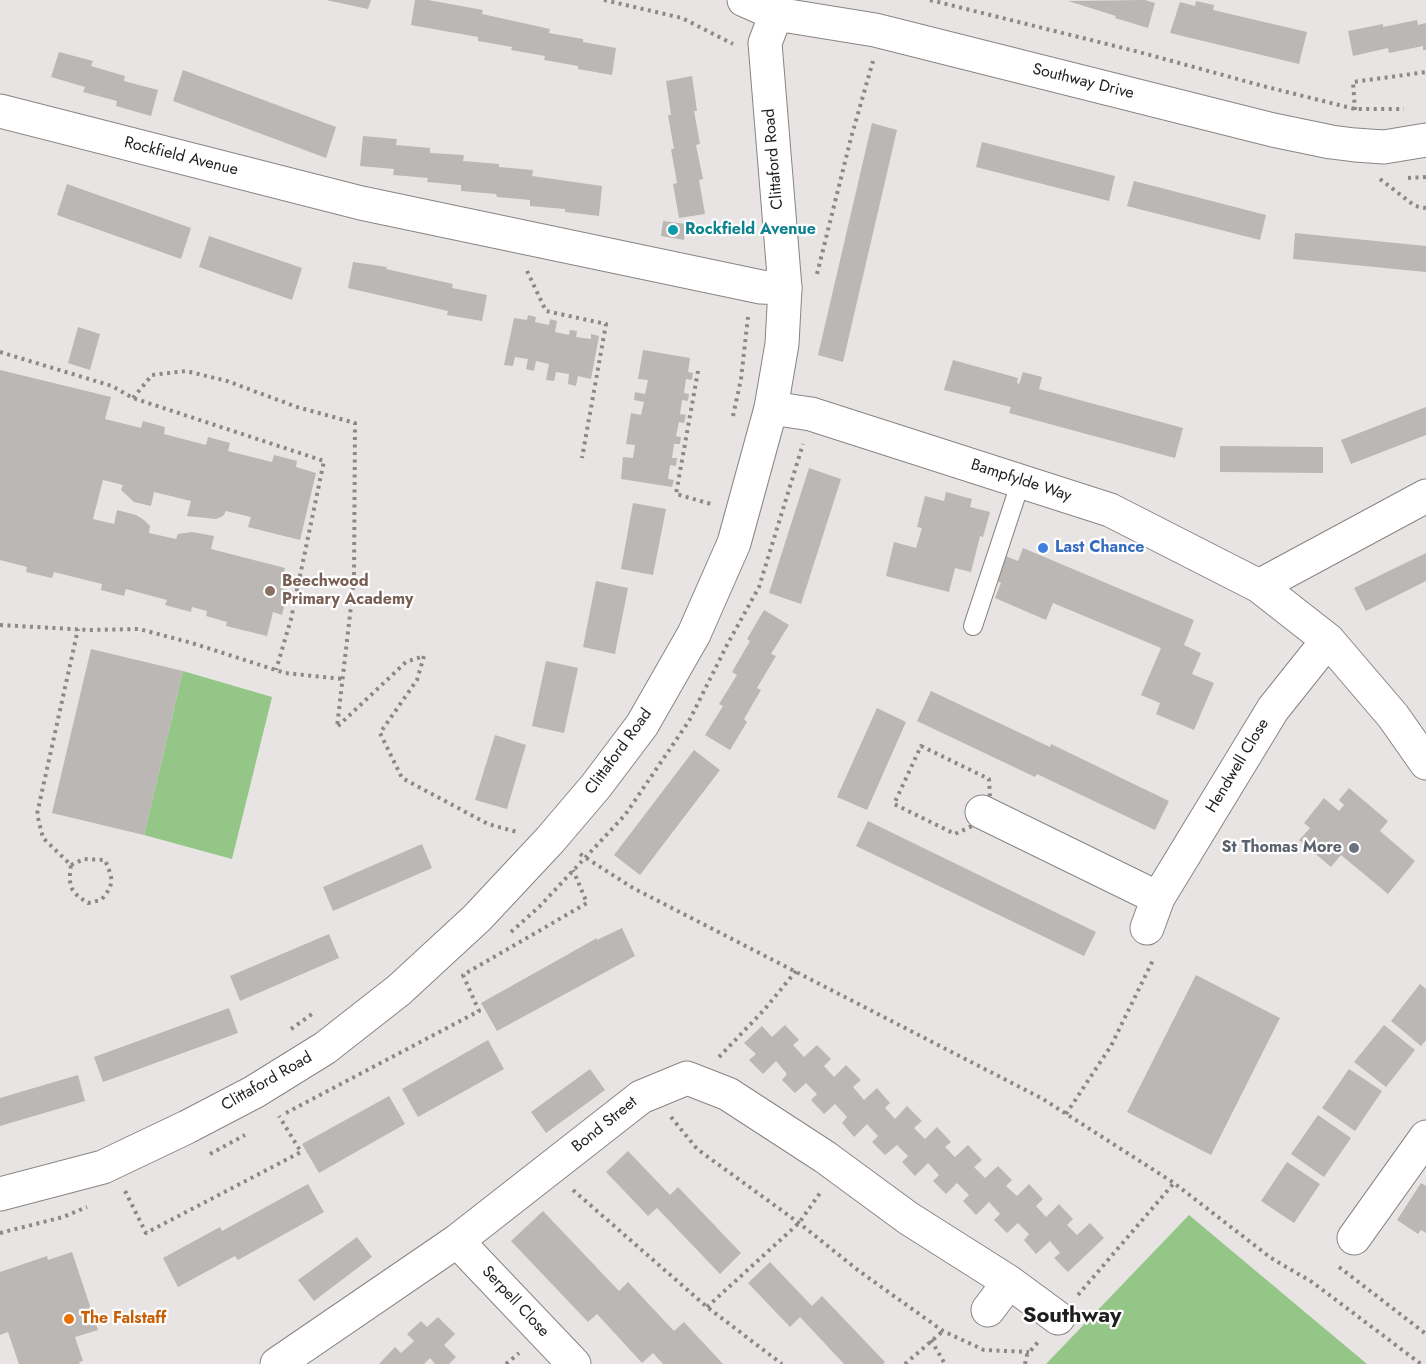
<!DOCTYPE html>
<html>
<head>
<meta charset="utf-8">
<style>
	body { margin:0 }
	canvas { display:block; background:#e8e4e3 }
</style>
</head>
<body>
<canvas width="1426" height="1364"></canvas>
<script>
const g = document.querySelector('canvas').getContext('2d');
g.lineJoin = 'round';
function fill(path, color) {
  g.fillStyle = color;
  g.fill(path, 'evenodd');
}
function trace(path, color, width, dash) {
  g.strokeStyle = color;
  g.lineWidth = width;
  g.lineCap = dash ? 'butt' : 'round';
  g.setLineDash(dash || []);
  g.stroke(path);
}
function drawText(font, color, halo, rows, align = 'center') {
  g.font = font + ' Jost,sans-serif';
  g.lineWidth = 4.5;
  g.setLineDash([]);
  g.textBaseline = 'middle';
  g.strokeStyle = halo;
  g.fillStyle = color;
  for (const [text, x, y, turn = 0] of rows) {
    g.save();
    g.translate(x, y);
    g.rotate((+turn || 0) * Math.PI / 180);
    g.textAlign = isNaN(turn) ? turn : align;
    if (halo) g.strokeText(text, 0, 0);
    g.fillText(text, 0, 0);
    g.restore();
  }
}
fill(new Path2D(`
	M183 671 272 697 232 859 144 835Z
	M1189 1215 1367 1364H1046Z`), '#94c688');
fill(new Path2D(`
	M326 0H371L368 9Z
	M415 0H428L483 10 482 14 550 29 549 33 583 39V42L616 48 612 75 578 69V66L544 60 545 56 511 50 512 47 478 41V37L411 25Z
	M1145 0 1155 3 1148 28 1115 18 1116 16 1068 1Z
	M1196 1 1214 5 1213 10 1307 32 1299 64 1170 33 1180 2 1195 6Z
	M1417 20 1418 25 1426 23V50H1423V46L1389 53 1388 48 1353 56 1348 31 1383 24V27Z
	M59 52 93 61 91 66 125 76 124 81 158 90 151 116 116 106 117 101 83 92 85 87 51 77Z
	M183 70 336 127 326 158 173 101Z
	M692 76 697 111H694L700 144 696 145 703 179 699 180 705 214 679 218 673 184 677 183 671 149H674L668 115H671L666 81Z
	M872 123 897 130 843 362 818 355Z
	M363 136 397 139 396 145 430 148V153L464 155 463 161 499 164V167L533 170 532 176 602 186 599 216 565 212V209L530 206V200L497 197 496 194 461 191V185L427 182 428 178 393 175 394 169 360 166Z
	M982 142 1115 176 1109 201 976 167Z
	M1134 181 1266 215 1260 240 1127 206Z
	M67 184 191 228 181 259 57 215Z
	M663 221 686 224 684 240 661 236Z
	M1295 233 1426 246V272L1293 259Z
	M209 236 302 268 292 300 199 267Z
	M353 262 387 267 386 269 453 284 452 288 487 295 482 321 447 315 448 311 348 288Z
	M528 315 536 317 535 322 549 325 550 319 557 321 555 332 569 335 570 330 577 331 576 337 591 339V334L599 336 591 379 578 376 576 386 568 384 569 374 556 372 554 381 546 380 549 364 536 361 534 371 526 369 528 359 515 357 513 366 504 365 514 318 527 320Z
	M78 327 100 334 90 370 68 363Z
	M643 350 690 358 688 372 693 373 692 380 686 379 684 393 689 394 688 401 682 400 680 414 686 415 684 423 679 422 676 436 681 437 680 444H674L672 458H677L676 466 670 465 668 479 674 480 672 487 621 479 623 457 633 458 635 445 626 444 631 413 641 415 644 402 634 400 635 392 645 394 648 380 638 379Z
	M953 360 1018 378 1017 383 1019 384 1023 372 1042 377 1039 389 1183 428 1175 458 1009 413 1011 407 944 390Z
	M0 370 111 397 105 419 141 428 143 421 165 427 164 434 206 445 208 437 230 443 228 451 272 462 274 455 297 461 296 467 316 473 300 540 248 527 251 517 226 511 223 516 216 519 187 516 191 501 154 492 151 506 134 502 121 490 123 485 103 480 93 519 114 524 117 510 136 515 144 520 150 526 149 533 176 539 178 534 192 532 214 536 211 549 285 568 280 588 288 590 282 615 273 612 267 636 226 626 227 622 206 616 207 611 192 607 191 612 165 605 167 600 126 589 124 596 101 590 102 584 54 572 52 578 26 572 27 567 0 560Z
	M1426 407V435L1351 464 1341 440Z
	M1220 446 1323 447V473L1220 472Z
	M809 468 841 479 801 604 769 593Z
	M946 492 972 499 970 507 990 512 983 537 980 536 971 572 955 568 949 592 886 576 894 542 916 548 922 528 917 527 925 496 944 501Z
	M633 503 666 509 653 575 621 569Z
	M1023 548 1194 620 1184 645 1201 653 1192 674 1214 683 1194 730 1156 714 1160 703 1141 695 1161 648 1053 603 1046 620 995 598 1001 583 993 579 1003 555 1018 561Z
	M1426 553V581L1366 611 1354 588Z
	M596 581 628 588 615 654 583 647Z
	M764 610 789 625 771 654 776 656 757 688 761 690 744 719 747 722 730 750 705 735 723 706 719 704 737 675 732 672 750 641 747 639Z
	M91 649 183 671 144 835 52 813Z
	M546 661 578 668 564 733 532 726Z
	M931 691 1050 747 1051 744 1169 801 1155 830 1037 774 1035 777 917 721Z
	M877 708 906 722 867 810 837 797Z
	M495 735 526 745 507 809 475 800Z
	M694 750 720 770 640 875 614 855Z
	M1349 788 1388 821 1380 831 1415 861 1388 894 1341 855 1331 867 1299 840 1310 828 1304 823 1324 798 1339 811 1344 805 1339 800Z
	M868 821 1096 932 1084 956 856 846Z
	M422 844 432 868 333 911 323 887Z
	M622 928 635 956 497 1031 481 1003 597 938V940Z
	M329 934 339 958 240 1001 230 976Z
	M1196 975 1280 1018 1211 1155 1127 1112Z
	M1420 984 1426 989V1040L1421 1046 1391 1021Z
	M229 1008 238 1033 103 1082 94 1057Z
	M785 1025 799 1040 793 1045 804 1057 817 1045 831 1059 824 1066 834 1077 846 1065 861 1080 853 1087 864 1100 877 1088 890 1103 885 1108 895 1119 907 1106 922 1121 914 1128 925 1139 937 1127 951 1142 945 1147 955 1157 968 1145 982 1160 974 1167 985 1178 998 1166 1012 1180 1006 1186 1017 1196 1029 1184 1043 1199 1036 1206 1046 1217 1059 1204 1073 1219 1067 1225 1077 1235 1090 1223 1104 1238 1068 1272 1054 1258 1060 1253 1050 1241 1036 1254 1024 1240 1029 1234 1018 1223 1007 1233 994 1220 1000 1214 989 1202 976 1215 963 1201 969 1195 957 1183 946 1194 933 1181 939 1175 928 1163 915 1176 902 1162 908 1156 897 1145 885 1155 872 1142 878 1136 867 1124 854 1137 842 1123 847 1117 835 1104 824 1114 811 1100 817 1094 806 1083 795 1093 782 1080 787 1074 776 1061 763 1074 749 1060 756 1054 744 1043 762 1026 772 1037Z
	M1384 1025 1415 1050 1386 1087 1354 1062Z
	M488 1040 504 1069 418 1117 402 1089Z
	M590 1069 605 1090 546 1133 531 1112Z
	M1349 1069 1382 1091 1355 1131 1322 1108Z
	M78 1075 85 1101 0 1126V1098Z
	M389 1096 405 1124 319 1173 302 1144Z
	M1318 1115 1351 1138 1324 1177 1291 1154Z
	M628 1151 670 1195 678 1187 741 1253 720 1274 657 1208 648 1216 606 1172Z
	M1287 1162 1320 1184 1294 1223 1261 1201Z
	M1421 1183 1426 1186V1233L1421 1230 1418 1234 1397 1220Z
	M308 1184 324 1212 238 1260 235 1256 178 1287 163 1258 220 1227 222 1231Z
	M543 1211 619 1291 628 1282 674 1331 684 1322 723 1364H663L653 1353 642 1363 597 1314 588 1322 511 1241Z
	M357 1237 372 1257 314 1301 298 1280Z
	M72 1252 98 1330 75 1337 83 1361 79 1362 80 1364H19L8 1332 0 1335V1272L47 1256 48 1260Z
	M770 1262 812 1306 822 1296 885 1362 883 1364H844L800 1317 790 1327 748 1283Z
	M438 1317 455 1334 444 1345 456 1357 449 1364H435L430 1358 424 1364H379L395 1347 401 1353 414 1341 407 1334 421 1321 427 1327Z`), '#bab7b5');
const service = new Path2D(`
	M973 626 1021 481`);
const minor = new Path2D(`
	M0 111 361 203 761 287 785 288
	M771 408 811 414 1110 510 1259 586 1328 640 1393 716 1426 763
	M1259 586 1426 496
	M982 812 1158 898
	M1147 928 1158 898 1273 709 1328 640
	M1354 1238 1426 1137
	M457 1241 574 1364
	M988 1310 1009 1282
	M277 1364 457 1241 641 1097 687 1078 728 1094 825 1157 908 1218 1009 1282 1058 1318`);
const tertiary = new Path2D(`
	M744 0 776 14 875 30 1273 130 1331 142 1355 145 1384 147 1426 140
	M0 1194 103 1167 187 1127 254 1092 325 1048 399 990 477 918 550 840 596 786 642 725 694 634 734 543 771 408 782 344 785 288 765 43 776 14`);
trace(service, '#888583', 20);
trace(minor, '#888583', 35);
trace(tertiary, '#888583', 35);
trace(new Path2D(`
	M604 0 682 18 733 44
	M930 0 1139 52 1263 86 1355 109H1404
	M1355 110 1353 82 1426 72
	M1408 178 1426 177
	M1380 179 1415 206 1426 208
	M527 271 546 311 606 324 582 458
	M817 274 851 138 873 61
	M0 352 112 386 133 398 324 461 291 619 276 670
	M698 371 676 494 711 504
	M133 398 152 375 186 371 227 381 297 407 355 423 354 580 337 727 406 662 424 656 417 680 380 733 402 778 488 824 517 832
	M733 416 741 379 748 317
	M0 625 89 630 139 629 192 643 285 673 343 679
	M921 746 989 779 991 817 955 834 894 804Z
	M580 854 633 888 1043 1099 1174 1183 1271 1258 1312 1282 1421 1364
	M71 865 84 859 105 860C113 879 115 884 101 900L88 903C70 892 68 886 71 865L43 838 37 814 78 629
	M511 932 540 906 625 815 689 721 727 645 759 587 803 444
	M291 1029 312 1014
	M719 1057 764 1010 796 971
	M286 1113 479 1011 463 975 587 903 573 870
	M1066 1114 1111 1046 1154 958
	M671 1117 697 1149 799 1223 859 1271 943 1331 984 1350 1029 1352
	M210 1154 245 1135
	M573 1190 707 1307 782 1364
	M125 1191 146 1233 301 1152 279 1116
	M0 1233 63 1217 87 1207
	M1339 1267 1426 1334
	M1078 1295 1174 1183
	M707 1307 799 1223 820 1193
	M931 1340 945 1364
	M506 1364 519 1353
	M905 1364 943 1331
	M1025 1364 1027 1355 1038 1342`), '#8c8888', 4, [3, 4.5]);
trace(service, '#fff', 18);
trace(minor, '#fff', 33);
trace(tertiary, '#fff', 33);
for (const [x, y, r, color] of [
	[673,230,6,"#0f9aa8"],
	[1043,548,6,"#3f7fe0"],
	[270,591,6,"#8d6e63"],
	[1354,848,6,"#6b7280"],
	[69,1319,6,"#e8710a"]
]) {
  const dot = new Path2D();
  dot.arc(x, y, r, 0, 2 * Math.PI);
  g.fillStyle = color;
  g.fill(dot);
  trace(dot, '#fff', 2);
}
drawText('16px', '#1f1d1d', '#fff', [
	["Southway Drive",1083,82,14],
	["Rockfield Avenue",181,157,14],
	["Clittaford Road",774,159,-95],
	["Bampfylde Way",1021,481,18],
	["Clittaford Road",619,752,-54],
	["Hendwell Close",1238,766,-59],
	["Clittaford Road",267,1082,-30],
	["Bond Street",605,1125,-39],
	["Serpell Close",515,1302,47]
]);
drawText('bold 16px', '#0d838f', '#fff', [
	["Rockfield Avenue",685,230]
], 'left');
drawText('bold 16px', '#366cbe', '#fff', [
	["Last Chance",1055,548]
], 'left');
drawText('bold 16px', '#785e54', '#fff', [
	["Beechwood",282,582],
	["Primary Academy",282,600]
], 'left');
drawText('bold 16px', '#5b616d', '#fff', [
	["St Thomas More",1342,848]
], 'right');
drawText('bold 16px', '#c56008', '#fff', [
	["The Falstaff",81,1319]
], 'left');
drawText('bold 22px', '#1f1d1d', '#fff', [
	["Southway",1072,1317]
]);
</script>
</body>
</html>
